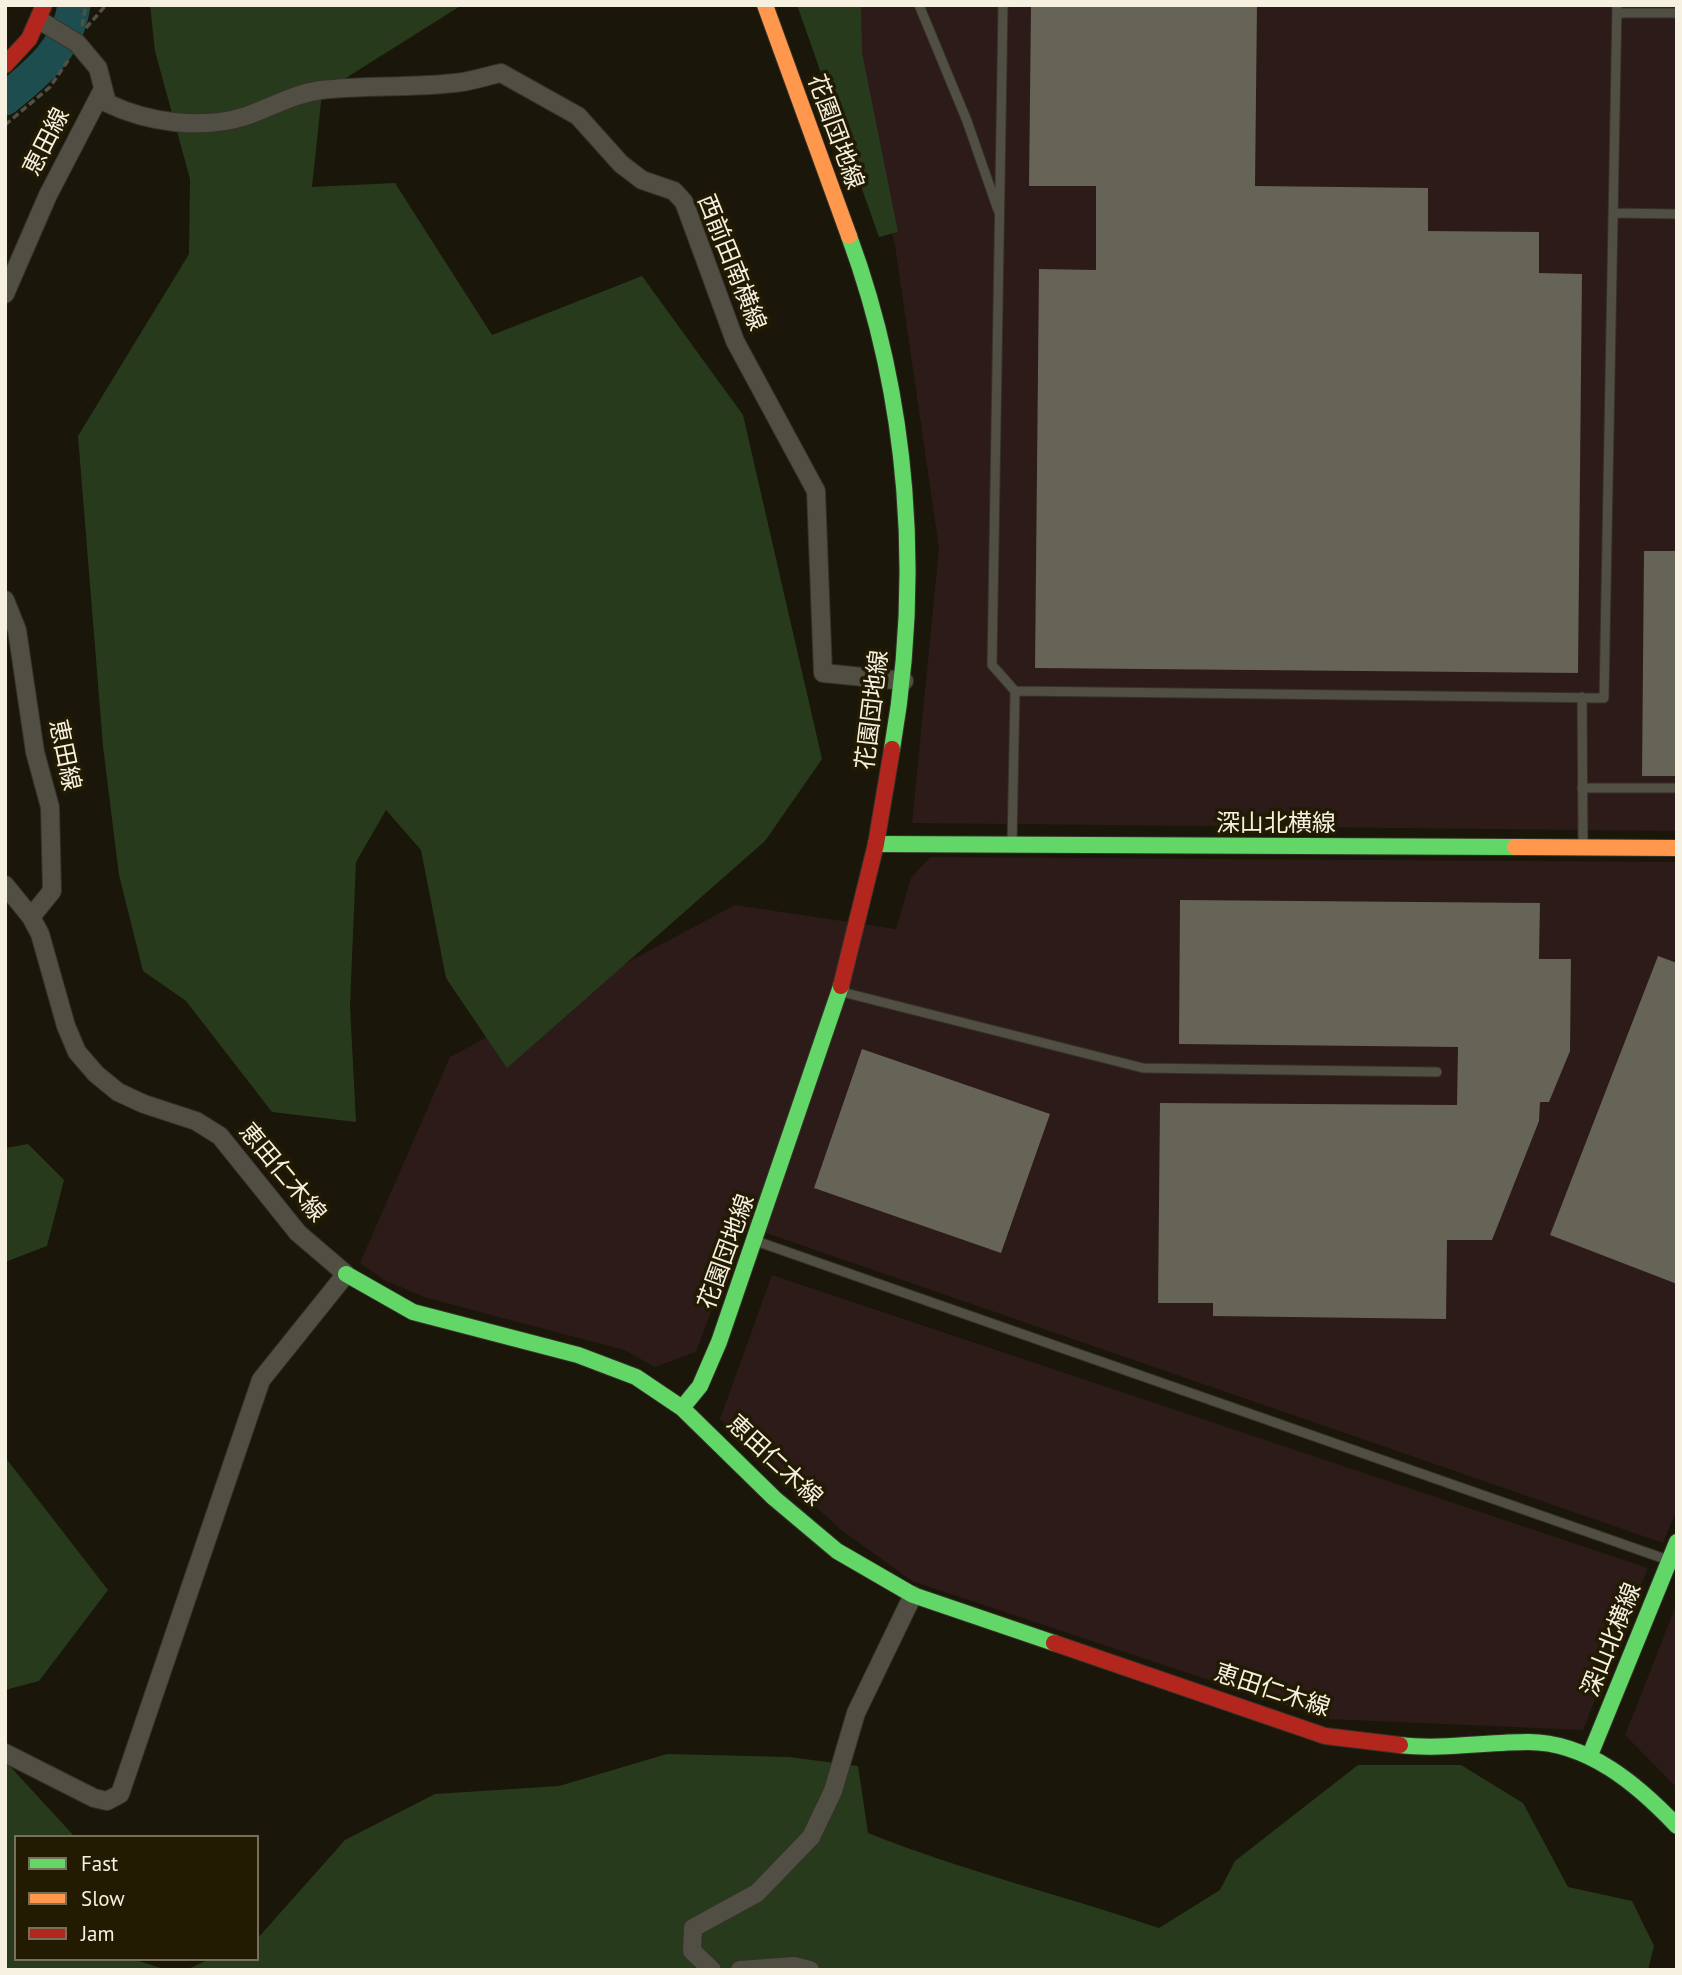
<!DOCTYPE html>
<html>
<head>
<meta charset="utf-8">
<style>
	body { margin:0 }
	#map { position:relative; width:1682px; height:1975px; overflow:hidden; background:#1a1609; font-family:"PT Sans",sans-serif }
	canvas { display:block }
	.frame { position:absolute; inset:0; border:7px solid #f5f0e0; pointer-events:none }
	.legend { position:absolute; left:14px; top:1835px; width:245px; height:126px; box-sizing:border-box; background:#221a01; border:2px solid #76705a; margin:0; padding:9px 12px; list-style:none; font-size:21px; color:#f5f0e0 }
	.legend li { display:flex; align-items:center; gap:14px; height:35px }
	.legend b { width:35px; border:2px solid #76705a }
</style>
</head>
<body>
<div id="map">
<canvas width="1682" height="1975"></canvas>
<div class="frame"></div>
<ul class="legend">
<li><b style="height:9px;background:#63d668"></b>Fast</li>
<li><b style="height:9px;background:#ff974d"></b>Slow</li>
<li><b style="height:9px;background:#b3261e"></b>Jam</li>
</ul>
</div>
<script>
const g = document.querySelector('canvas').getContext('2d');
g.lineJoin = 'round';
function fill(path, color) {
  g.fillStyle = color;
  g.fill(path, 'evenodd');
}
function trace(path, color, width, dash) {
  g.strokeStyle = color;
  g.lineWidth = width;
  g.lineCap = dash ? 'butt' : 'round';
  g.setLineDash(dash || []);
  g.stroke(path);
}
function drawText(font, color, halo, rows, align = 'center') {
  g.font = font + ' "PT Sans","Noto Sans JP",sans-serif';
  g.lineWidth = 7;
  g.setLineDash([]);
  g.textBaseline = 'middle';
  g.strokeStyle = halo;
  g.fillStyle = color;
  for (const [text, x, y, turn = 0] of rows) {
    g.save();
    g.translate(x, y);
    g.rotate((+turn || 0) * Math.PI / 180);
    g.textAlign = isNaN(turn) ? turn : align;
    if (halo) g.strokeText(text, 0, 0);
    g.fillText(text, 0, 0);
    g.restore();
  }
}
fill(new Path2D(`
	M855 5H1677V831L912 823 939 548 895 246 848 42Z
	M930 857 1677 862V1509L1663 1543 743 1225 696 1352 655 1367 624 1350 427 1298 386 1281 360 1263 450 1057 735 905 896 929 911 878Z
	M772 1275 1648 1568 1583 1730 1326 1719 912 1581 840 1529 720 1419Z
	M1677 1603V1788L1625 1735Z`), '#2c1b19');
fill(new Path2D(`
	M150 5H462L322 93 312 187 395 183 492 335 642 276 743 415 822 759 765 841 507 1068 446 978 421 850 386 810 356 862 350 1006 356 1122 272 1112 186 1001 143 971 119 875 103 746 78 436 189 254 190 179 155 51Z
	M797 5H861L862 53 898 232 879 237Z
	M28 1144 64 1180 47 1246 5 1262V1148Z
	M5 1457 108 1590 39 1681 5 1690Z
	M667 1754 789 1757 858 1766 868 1833C963 1871 1062 1895 1159 1928L1220 1890 1235 1861 1358 1765H1461L1523 1803 1568 1887 1632 1901 1654 1946 1648 1970H186L210 1959H257V1939L345 1840 435 1794 559 1786Z
	M5 1761 75 1837H16V1959H133L167 1970H5Z`), '#273b1c');
trace(new Path2D(`
	M5 99C37 73 68 49 74 5`), '#1d4d4e', 33);
fill(new Path2D(`
	M1031 5H1257L1255 186 1428 188V231L1539 232V273L1582 274 1578 673 1035 668 1039 269 1096 270V186H1029Z
	M1644 551H1677V776H1642Z
	M1180 900 1540 903 1539 959H1571L1570 1051 1549 1102H1540L1539 1121 1492 1240H1447L1446 1319 1213 1316V1303H1158L1160 1103 1457 1105 1458 1047 1179 1044Z
	M1658 956 1677 963V1284L1550 1235Z
	M862 1049 1050 1114 1001 1253 814 1188Z`), '#666357');
const lane = new Path2D(`
	M919 5 967 121 998 210
	M1003 5 992 665 1015 691 1604 698 1617 5
	M1617 13H1677
	M1613 213 1677 214
	M1582 697 1583 845
	M1582 788H1677
	M1012 843 1015 691
	M842 992 1143 1068 1437 1072
	M756 1241 1668 1560`);
const street = new Path2D(`
	M39 20 77 43 98 68 107 103C148 123 203 130 246 116 272 107 293 94 321 90 365 85 410 88 454 83 470 82 486 76 501 73L578 116 621 164 642 180 674 191 684 202 735 341 816 491 823 673 904 681
	M5 294 48 195 102 91
	M5 600 17 630 35 752 50 807 52 891 31 917
	M5 885 31 917 40 934 66 1026 77 1052 96 1074 118 1092 144 1104 196 1121 220 1136 298 1233 346 1274 261 1380 120 1794 107 1801 94 1798 5 1753
	M712 1970 692 1951 693 1928 757 1893 811 1837 833 1791 856 1713 913 1595
	M740 1970 794 1966 810 1970`);
const fast = new Path2D(`
	M849 236C909 399 922 578 892 749
	M876 844 1515 847
	M346 1274 413 1312 578 1355 636 1377 682 1408 774 1498 837 1551 913 1595 1054 1643
	M682 1408 700 1386 719 1342 841 986
	M1400 1745C1441 1750 1486 1742 1528 1742 1588 1742 1638 1785 1677 1826
	M1590 1755 1677 1542`);
const slow = new Path2D(`
	M765 5 849 236
	M1515 847 1677 848`);
const jam = new Path2D(`
	M5 65 29 39 44 5
	M841 986 876 844 892 749
	M1054 1643 1325 1736 1400 1745`);
trace(lane, '#353129', 11);
trace(street, '#353129', 20);
trace(fast, '#353129', 18);
trace(slow, '#353129', 18);
trace(jam, '#353129', 18);
trace(new Path2D(`
	M82 26 86 5
	M86 28 106 5
	M5 125 50 87 69 59`), '#525045', 3.5, [7, 3.5]);
trace(lane, '#514e44', 9);
trace(street, '#514e44', 18);
trace(fast, '#63d668', 16);
trace(slow, '#ff974d', 16);
trace(jam, '#b3261e', 16);
drawText('24px', '#f5f0e0', '#221a01', [
	["花園団地線",835,132,70],
	["恵田線",47,142,-63],
	["西前田南横線",731,263,68],
	["花園団地線",873,710,-83],
	["恵田線",64,755,78],
	["深山北横線",1276,824],
	["恵田仁木線",282,1173,50],
	["花園団地線",727,1252,-70],
	["恵田仁木線",774,1461,43],
	["深山北横線",1612,1640,-68],
	["恵田仁木線",1272,1691,18]
]);
</script>
</body>
</html>
